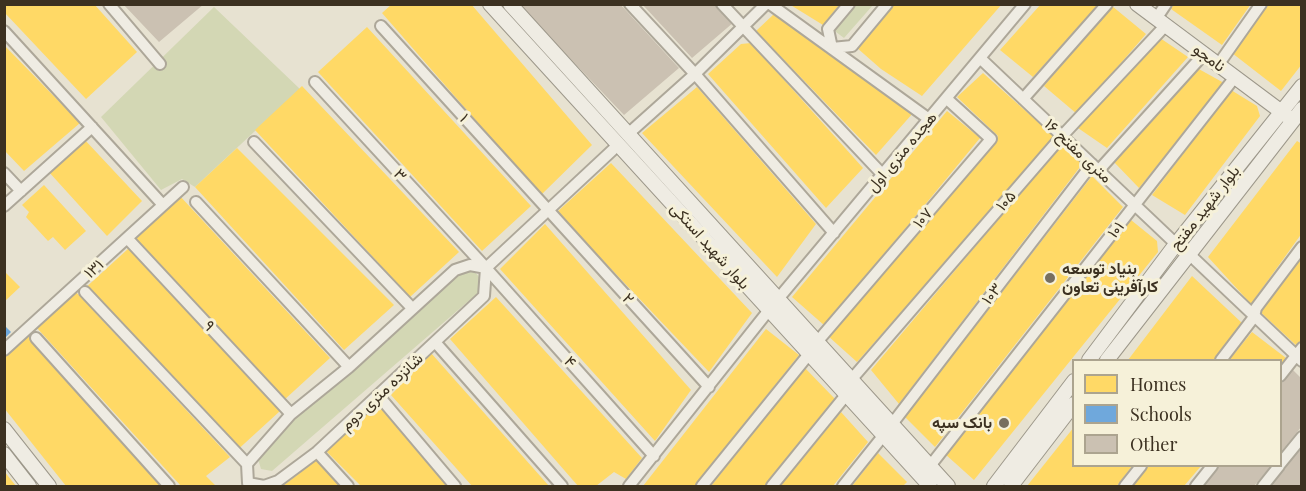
<!DOCTYPE html>
<html>
<head>
<meta charset="utf-8">
<style>
	body { margin:0 }
	#map { position:relative; width:1306px; height:491px; overflow:hidden; background:#e7e2d1; font-family:"Playfair Display",serif }
	canvas { display:block }
	.frame { position:absolute; inset:0; border:6px solid #3c3121; pointer-events:none }
	.legend { position:absolute; left:1072px; top:359px; width:210px; height:108px; box-sizing:border-box; background:#f6f1d9; border:2px solid #aca48f; margin:0; padding:8px 10px; list-style:none; font-size:18px; color:#3c3121 }
	.legend li { display:flex; align-items:center; gap:12px; height:30px }
	.legend b { width:30px; border:2px solid #aca48f }
</style>
</head>
<body>
<div id="map">
<canvas width="1306" height="491"></canvas>
<div class="frame"></div>
<ul class="legend">
<li><b style="height:16px;background:#ffd966"></b>Homes</li>
<li><b style="height:16px;background:#6fa8dc"></b>Schools</li>
<li><b style="height:16px;background:#cbc1b2"></b>Other</li>
</ul>
</div>
<script>
const g = document.querySelector('canvas').getContext('2d');
g.lineJoin = 'round';
function fill(path, color) {
  g.fillStyle = color;
  g.fill(path, 'evenodd');
}
function trace(path, color, width, dash) {
  g.strokeStyle = color;
  g.lineWidth = width;
  g.lineCap = dash ? 'butt' : 'round';
  g.setLineDash(dash || []);
  g.stroke(path);
}
function drawText(font, color, halo, rows, align = 'center') {
  g.font = font + ' "Playfair Display",Vazirmatn,serif';
  g.lineWidth = 6;
  g.setLineDash([]);
  g.textBaseline = 'middle';
  g.strokeStyle = halo;
  g.fillStyle = color;
  for (const [text, x, y, turn = 0] of rows) {
    g.save();
    g.translate(x, y);
    g.rotate((+turn || 0) * Math.PI / 180);
    g.textAlign = isNaN(turn) ? turn : align;
    if (halo) g.strokeText(text, 0, 0);
    g.fillText(text, 0, 0);
    g.restore();
  }
}
fill(new Path2D(`
	M853 5H873L844 38 832 29Z
	M214 7 300 89 195 187 182 179 161 190 101 117Z
	M465 267 473 270 481 279 479 292 272 471 261 469 255 449Z`), '#d3d7b4');
fill(new Path2D(`
	M4 4H94L137 52 86 99 4 12Z
	M392 4H471L592 145 541 195 382 13Z
	M789 4H840L823 25Z
	M893 4H1002L922 96 881 69 856 47Z
	M1041 4H1099L1033 77 1000 50Z
	M1174 4H1251L1222 45 1171 9Z
	M1267 4H1302V64L1281 91 1232 53Z
	M1112 6 1146 34 1077 114 1044 86Z
	M774 14 913 113 876 155 756 31Z
	M367 27 531 206 482 251 318 72Z
	M1160 38 1188 57 1107 148 1078 128Z
	M751 43 863 168 826 208 708 74 741 44Z
	M4 45 80 123 24 171 4 150Z
	M1197 68 1224 83 1139 188 1113 161Z
	M983 73 1056 138 857 362 828 336 998 136 957 97Z
	M302 86 459 252 410 297 255 130Z
	M697 87 816 224 777 277 642 133Z
	M1231 90 1257 106 1260 116 1185 215 1152 195Z
	M947 111 980 138 825 326 792 297Z
	M84 139 142 201 107 236 48 171Z
	M1297 141 1302 144V233L1251 304 1208 257Z
	M1062 144 1083 163 899 404 871 370Z
	M237 148 394 305 344 350 195 187Z
	M611 163 752 313 709 372 557 212Z
	M1092 176 1123 207 935 447 905 417Z
	M44 185 86 231 65 250 53 237 48 241 26 217 29 212 22 205Z
	M179 195 330 358 283 401 133 238Z
	M1131 220 1157 241 1158 252 974 480 945 454Z
	M545 224 691 390 655 441 500 269Z
	M1302 247V342L1298 347 1256 308Z
	M129 248 280 411 233 454 82 291Z
	M4 271 20 287 4 302Z
	M1192 276 1242 323 1224 349 1215 360H1128Z
	M76 292 230 457 206 476 216 486H181L37 328Z
	M496 297 642 458 626 479 614 472 596 486H578L450 339Z
	M766 329 799 355 695 486H643Z
	M1252 332 1286 358 1281 364V360H1229Z
	M28 335 162 486H66L4 408V356Z
	M431 353 549 486H472L391 395Z
	M805 368 835 399 764 486H711Z
	M377 404 447 486H361L325 450Z
	M841 412 868 442 833 486H780Z
	M1074 427V466H1132L1117 486H1027Z
	M878 453 907 482 903 486H852Z
	M316 460 340 486H283Z
	M1144 466H1201L1184 486H1128Z
	M4 471 16 486H4Z`), '#ffd966');
fill(new Path2D(`
	M4 325 11 332 4 339Z`), '#6fa8dc');
fill(new Path2D(`
	M123 4H204L159 42Z
	M518 4H620L679 68 624 115Z
	M642 4H717L734 22 692 58Z
	M1293 370 1302 379V426L1280 453V385Z
	M1302 446V486H1270Z
	M1216 466H1271L1254 486H1199Z`), '#cbc1b2');
const street = new Path2D(`
	M109 4 160 64
	M630 4 695 74 834 233
	M722 4 882 174
	M770 4 929 119
	M849 4 828 29 832 48 852 46 887 4
	M1156 19 1166 4
	M381 26 709 387
	M4 31 163 205
	M980 58 1176 244
	M1218 65 1261 4
	M315 82 486 268 654 456
	M1023 99 1107 4
	M628 134 695 74 766 4
	M254 142 412 308
	M1099 170 1204 54
	M4 173 21 191
	M196 202 349 367
	M4 206 92 127
	M127 238 291 414
	M1188 253 1302 361
	M85 292 247 464
	M778 299 1025 4
	M36 338 169 486
	M435 342 562 486
	M817 342 991 139 947 99
	M4 350 183 187
	M1221 360 1254 317 1256 308 1302 247
	M1280 376 1302 348
	M851 380 1062 136 1165 26
	M378 395 455 486
	M892 424 1092 164
	M317 452 348 486
	M1280 464 1302 437
	M930 466 1235 77
	M248 483 264 486 278 481 317 452 484 296 486 268 618 145
	M248 483 247 464 291 414 349 367 455 270 470 265 486 268
	M629 486 769 310
	M702 486 809 354
	M772 486 846 395
	M843 486 883 436
	M1125 486 1141 466
	M1196 486 1212 466
	M1263 486 1279 466`);
const secondary = new Path2D(`
	M490 4 930 486
	M510 4 948 486
	M1137 4 1287 116
	M1089 360 1176 244 1302 86
	M1107 360 1302 109
	M4 429 49 486
	M4 454 29 486
	M994 486 1074 381
	M1011 486 1074 404`);
trace(street, '#ada799', 14);
trace(secondary, '#9c978a', 16);
trace(street, '#efece3', 10);
trace(secondary, '#efece3', 14);
for (const [x, y, r, color] of [
	[1050,278,6,"#786f5f"],
	[1004,423,6,"#786f5f"]
]) {
  const dot = new Path2D();
  dot.arc(x, y, r, 0, 2 * Math.PI);
  g.fillStyle = color;
  g.fill(dot);
  trace(dot, '#f6f1d9', 2);
}
drawText('16px', '#3c3121', '#f6f1d9', [
	["نامجو",1209,58,37],
	["۱",464,118,48],
	["۱۶ متری مفتح",1078,151,43],
	["هجده متری اول",902,152,-50],
	["۳",400,175,48],
	["۱۰۵",1006,201,-49],
	["بلوار شهید مفتح",1205,208,-52],
	["۱۰۷",923,218,-50],
	["۱۰۱",1116,230,-52],
	["بلوار شهید استکی",710,246,48],
	["۱۳۱",94,269,-42],
	["۱۰۳",992,294,-52],
	["۲",628,299,47],
	["۹",209,326,47],
	["۴",570,362,48],
	["شانزده متری دوم",382,392,-43]
]);
drawText('bold 16px', '#3c3121', '#f6f1d9', [
	["بنیاد توسعه",1062,269],
	["کارآفرینی تعاون",1062,287],
	["بانک سپه",992,423,"right"]
], 'left');
</script>
</body>
</html>
